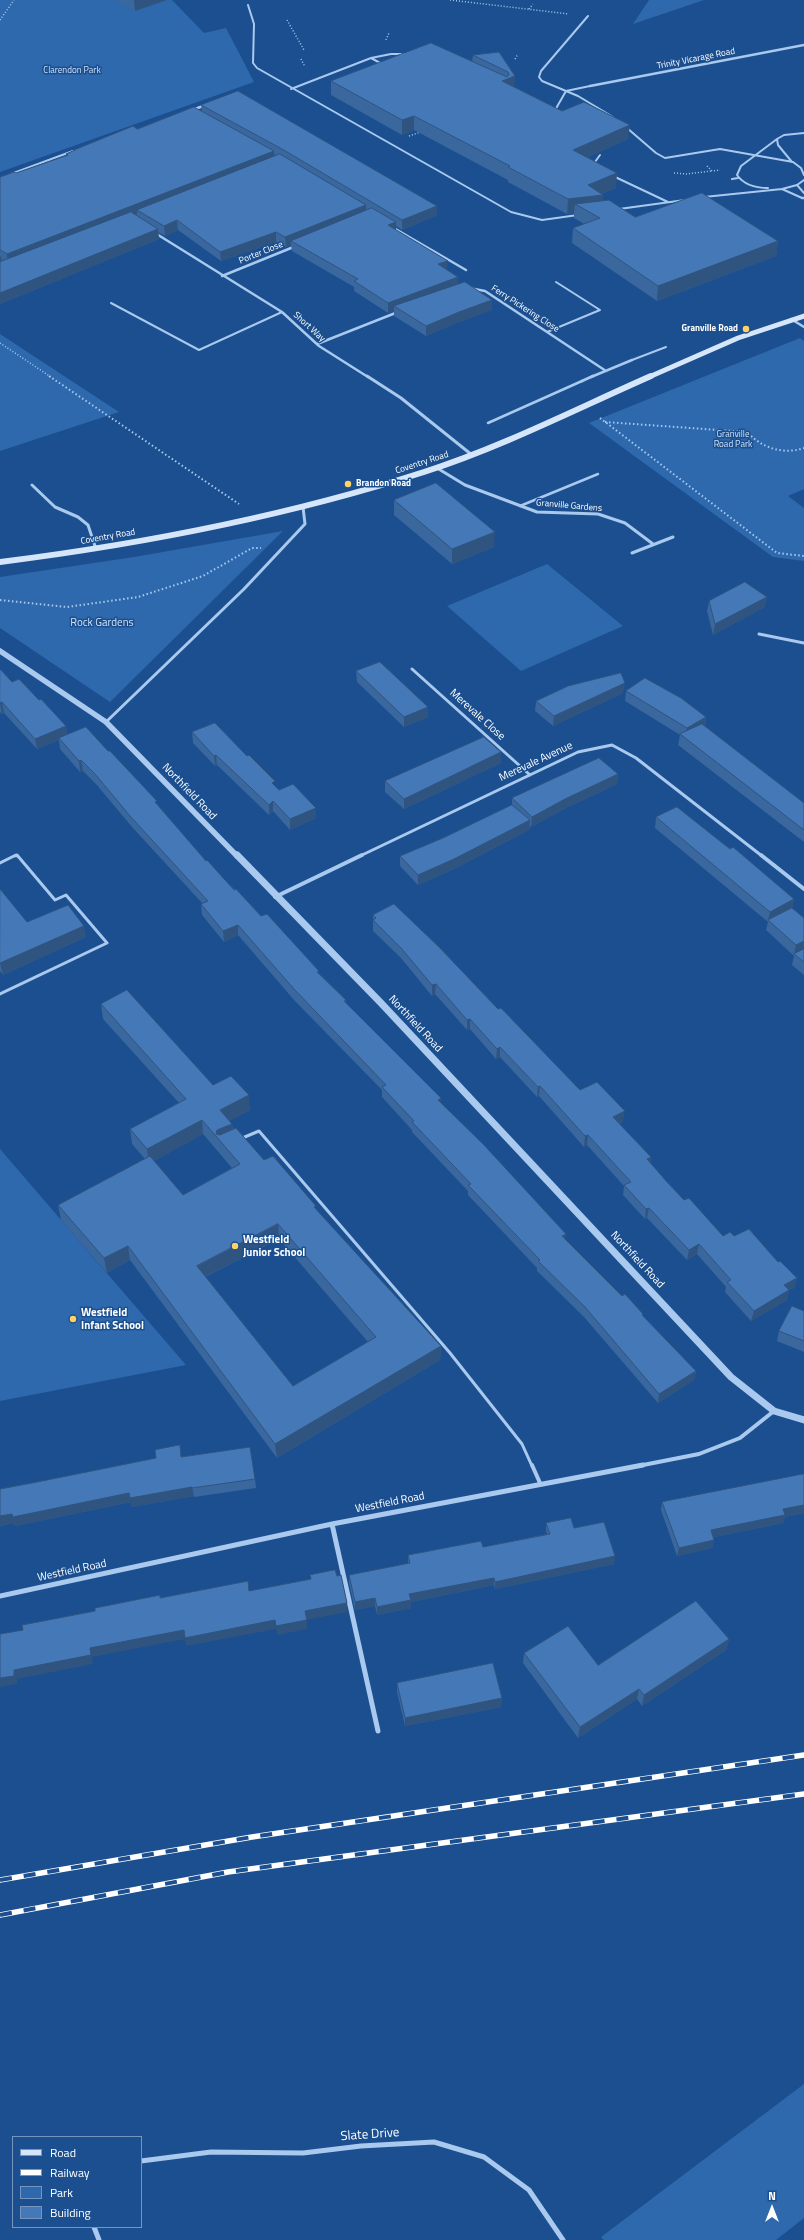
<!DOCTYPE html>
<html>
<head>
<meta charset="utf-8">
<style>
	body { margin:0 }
	#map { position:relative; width:804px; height:2240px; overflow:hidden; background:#1b4f8f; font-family:"Titillium Web",sans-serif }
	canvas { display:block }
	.legend { position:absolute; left:12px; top:2136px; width:130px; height:92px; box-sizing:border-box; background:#1b4f8f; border:1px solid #7695bc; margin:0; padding:5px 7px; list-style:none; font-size:12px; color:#fff }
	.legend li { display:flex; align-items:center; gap:8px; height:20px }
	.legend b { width:20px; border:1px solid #7695bc }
	.north { position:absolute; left:752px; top:2188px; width:40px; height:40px; -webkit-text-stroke:3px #1b4f8f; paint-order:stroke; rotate:0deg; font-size:11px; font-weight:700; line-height:16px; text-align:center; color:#fff }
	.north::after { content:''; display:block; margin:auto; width:14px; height:18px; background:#fff; clip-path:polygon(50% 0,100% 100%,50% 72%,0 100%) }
</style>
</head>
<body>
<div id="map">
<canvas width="804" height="2240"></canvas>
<ul class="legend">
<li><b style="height:5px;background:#d6e6fa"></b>Road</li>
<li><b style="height:5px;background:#fff"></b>Railway</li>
<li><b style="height:11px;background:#2e69ad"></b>Park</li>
<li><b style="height:11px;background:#4478b7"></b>Building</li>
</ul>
<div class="north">N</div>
</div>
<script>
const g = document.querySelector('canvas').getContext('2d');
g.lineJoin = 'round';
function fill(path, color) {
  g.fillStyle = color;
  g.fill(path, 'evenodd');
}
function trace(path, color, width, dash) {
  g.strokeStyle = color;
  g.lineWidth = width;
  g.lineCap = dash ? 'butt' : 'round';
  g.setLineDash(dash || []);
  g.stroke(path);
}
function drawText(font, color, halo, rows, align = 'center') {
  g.font = font + ' "Titillium Web",sans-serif';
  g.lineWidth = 3;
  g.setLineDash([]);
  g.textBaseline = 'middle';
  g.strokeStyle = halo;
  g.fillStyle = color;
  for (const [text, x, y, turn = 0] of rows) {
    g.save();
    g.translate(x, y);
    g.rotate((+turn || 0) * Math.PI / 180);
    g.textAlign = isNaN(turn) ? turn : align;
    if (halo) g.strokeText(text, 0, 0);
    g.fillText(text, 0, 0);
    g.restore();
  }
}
fill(new Path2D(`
	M0 0H172L204 33 226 28 254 82 0 172Z
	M649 0H704L633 24Z
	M0 334 119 412 0 451Z
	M800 338 804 341V489L788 496 804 508V561L773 557 589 423Z
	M283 531 110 702 0 628V577L134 557Z
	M547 564 623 626 521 671 447 606Z
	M0 1149 186 1365 0 1401Z
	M804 2084V2218L776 2240H604L601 2237Z`), '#2e69ad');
trace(new Path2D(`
	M450 0 569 14
	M529 9 533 4
	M0 20 14 0
	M287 20 304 50
	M386 40 389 33
	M301 59 305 67
	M515 59 518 54
	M409 136 421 132
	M707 166 712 171 720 170
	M674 173 686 174 712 171
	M0 343 51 377`), '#a9c9ee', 1.5, [1, 2]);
trace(new Path2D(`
	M49 376 239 504
	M600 418 777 553 804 556
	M605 422 747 432C762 448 783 455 804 448
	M0 600 67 607 138 597 203 576 252 548H261`), '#a9c9ee', 2, [1.5, 2.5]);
trace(new Path2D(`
	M248 5 254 24 253 63 257 68 511 212 542 220 578 215
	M588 16 541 71 539 77 542 81 578 96 613 117
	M371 58 391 54H405
	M291 89 371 58 382 64
	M554 112 566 91 590 86
	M627 128 656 153 665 158 720 149 793 162 801 168 804 175
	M777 139 778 145 792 162
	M596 164 595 162 600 155
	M11 174 73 151
	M613 176 668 202
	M732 179 738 178
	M797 185 804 193
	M768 188C756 188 744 185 737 175L741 166 777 139 784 135 804 133
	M782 189 797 185 804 180
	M704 197 782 189 802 198
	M619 209 685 200
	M111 303 199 350 282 312
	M547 332 600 310 556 282
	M632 360 666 347`), '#a9c9ee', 2);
trace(new Path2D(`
	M488 423 582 381
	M520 506 598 474
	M14 856H18`), '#a9c9ee', 2.5);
trace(new Path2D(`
	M0 863 16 855
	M0 994 107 943 66 895 55 900 17 855
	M240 1139 259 1131 450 1353 522 1444 532 1466`), '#a9c9ee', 3);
trace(new Path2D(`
	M532 1465 540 1483`), '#a9c9ee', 4);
trace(new Path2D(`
	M590 86 804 45
	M192 110 206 105
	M802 198H804
	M392 227 466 270
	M155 233 282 312 319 346 368 377
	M222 276 296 246
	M469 288 485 291 606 371
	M791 319 804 327
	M317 344 398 312
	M591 377 632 360`), '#a9c9ee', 2.5);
trace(new Path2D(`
	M367 376 401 398 472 455
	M582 381 593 376
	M437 468 465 485 537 512 598 514 625 523 653 544
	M32 485 55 507 78 517 88 525 96 549
	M632 553 673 537
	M759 634 804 643
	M412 669 530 775
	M106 722 244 589 305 524 303 507
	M360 856 578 752 612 745 636 758 762 856`), '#a9c9ee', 3);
trace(new Path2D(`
	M761 855 804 889
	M275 897 362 855
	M638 1466 699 1454 740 1438 774 1411`), '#a9c9ee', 4);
trace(new Path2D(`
	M332 1524 378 1731
	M0 1596 332 1524 643 1465
	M141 2161 211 2152 303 2153 361 2146 434 2142 484 2157 529 2190 563 2240
	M94 2227 99 2240`), '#a9c9ee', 5);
trace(new Path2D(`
	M0 651 106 722 237 856`), '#a9c9ee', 5.5);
trace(new Path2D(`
	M237 855 381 1003 731 1377 774 1411 804 1420`), '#a9c9ee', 7);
trace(new Path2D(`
	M649 377 738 338 804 316`), '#d6e6fa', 5);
trace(new Path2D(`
	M0 562C143 544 287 516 424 472 502 447 576 409 651 376`), '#d6e6fa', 6);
const rail = new Path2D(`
	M0 1880 252 1837 804 1755
	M0 1915 228 1872 804 1794`);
trace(rail, '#fff', 5.5);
trace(rail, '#1b4f8f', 4, [12]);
fill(new Path2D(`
	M115 0H167L135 11Z
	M499 52 514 87 562 111 628 139 588 157 616 188 601 194 603 195 602 201 635 217 778 241 776 256 657 301 572 243 573 228 584 224 574 218V213L567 214 508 182V180L414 130 402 135 331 95V81L472 62 473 55Z
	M201 105 437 215 402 230 396 226V230L447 270 458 277V284L492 310 459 322 426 336 394 316V311L388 313 354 291V287L292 251 291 245 286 247 276 242 221 261 178 230 165 236 158 232 159 239 0 304V177L16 173 67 155 66 154 74 151V150L137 129 202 111Z
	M394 500 494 547 452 564 394 515Z
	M709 601 765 607 713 635 707 611Z
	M0 669 12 682 39 700 66 726 67 735 157 804 206 861 346 1000V1003L441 1098V1103L566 1234 565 1239 622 1296 643 1314V1316L696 1371 694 1380 658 1403 584 1317 537 1271V1268L468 1195V1191L412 1132V1130L382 1097V1090L294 1000 238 935 224 942 202 915 201 904 202 903 132 827 96 784 83 771 80 772 60 749 59 740 37 749 4 713 2 714 0 712Z
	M356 671 428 717 404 727 357 682Z
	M626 691 706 717 705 726 804 803V842L678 745 680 735 625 701Z
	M623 693 553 726 535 711 536 701Z
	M192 732 275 786 279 790 316 818 290 830 273 811 269 815 217 765 215 766 193 743Z
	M501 763 404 809 385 792V781Z
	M618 774 617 784 564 809 531 827 530 826 529 830 454 869 418 885 400 866V856L443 838 512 805V798Z
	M656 817 730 849 794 899 792 908 804 918V975L792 965 794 956 766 930 768 922 655 828Z
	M0 889 27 922 86 937 3 975 0 971Z
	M373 915 498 1009 580 1090 623 1121 619 1124 651 1157 650 1163 667 1182 684 1200 723 1236H734L778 1262 797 1278 794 1288 789 1290 787 1300 751 1321 725 1292 726 1287 697 1254 687 1260 647 1218 645 1219 623 1195 624 1186 587 1145 584 1147 539 1096 537 1097 500 1057 496 1059 470 1029 467 1030 435 994 432 996 401 958 373 931Z
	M101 1004 213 1085 250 1110 229 1121 232 1124 233 1130 316 1210 441 1346 440 1360 277 1458 130 1260 107 1273 61 1220 58 1205 145 1159 132 1144 130 1129 179 1103 103 1019ZM203 1134 232 1168 183 1195 154 1161ZM279 1239 368 1342 293 1386 205 1277Z
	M804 1311V1352L777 1341 779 1331Z
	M181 1457 255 1479 256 1488 194 1497V1496L132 1507 131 1502 15 1526 14 1523 0 1526V1489Z
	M804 1474V1513L785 1517 783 1523 714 1537V1540L712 1548 677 1556 661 1510 662 1502Z
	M546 1523 574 1528 614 1564 495 1589 494 1585 411 1602V1608L377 1615 375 1606 355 1610 349 1583V1575L408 1563V1555L483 1547 547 1534 546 1531Z
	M729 1639 726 1650 642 1706 637 1699 578 1738 523 1663 524 1653 598 1665Z
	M397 1683 502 1698 501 1707 405 1726 397 1692Z`), '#3a679d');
fill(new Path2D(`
	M134 0H167L135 11Z
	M515 76 514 90 502 81Z
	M414 116V130L402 135V120Z
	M630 125 628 139 572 164 573 150Z
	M274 151 275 161 137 210V214L8 264 7 254Z
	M617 173 616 188 598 195H603L601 210 575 204 574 213 567 214 568 199 588 185Z
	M366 205V215L291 241V245L286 247 285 237Z
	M437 206V215L402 230V220Z
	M177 220 178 230 165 236 164 226Z
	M396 222V232L388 225Z
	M158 229 159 239 0 304V293Z
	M276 232V242L221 261 220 252Z
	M778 241 776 256 657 301 658 286Z
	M1 256 2 266 0 268V257Z
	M448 261 447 270 438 264Z
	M458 277V287L394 306V311L388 313V303Z
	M492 300V310L459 322 426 336V326L459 312Z
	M495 532 494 547 452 564V549Z
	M767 597 765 607 713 635 715 624Z
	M625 683 623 693 553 726 554 716Z
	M2 702 4 713 2 714 0 703Z
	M428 707V717L404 727V717Z
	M706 717 705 728 685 738 687 728Z
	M66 726 67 737 59 738V740L37 749 35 739Z
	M501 752V763L404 809V799Z
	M216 755 217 765 215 766 214 756Z
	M81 760 83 771 80 772 79 761Z
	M618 774 617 784 564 809 531 827 532 817 565 799Z
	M273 801V811L269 815V805Z
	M316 808V818L290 830V819Z
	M530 820 529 830 454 869 418 885V875Z
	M794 899 792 909 768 920 770 912Z
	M238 925V935L224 942 223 931Z
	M84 926 86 937 3 975 0 963Z
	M804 941V951L794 954 796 945Z
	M436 984 435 994 432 996V985Z
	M470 1019V1029L467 1030V1020Z
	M500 1047V1057L496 1059 497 1049Z
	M540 1086 539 1096 537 1097 538 1087Z
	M249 1095 250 1110 222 1125 220 1110Z
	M441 1098V1108L438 1100Z
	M625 1111 623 1121 611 1128 613 1117Z
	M202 1120 203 1134 149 1164 147 1149Z
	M232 1124 233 1138 216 1134 217 1130Z
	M588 1135 587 1145 584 1147 585 1136Z
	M651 1157 650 1167 647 1159Z
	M649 1208 647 1218 645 1219 646 1209Z
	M278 1224 279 1239 198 1280 197 1266Z
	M566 1234 565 1244 562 1236Z
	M699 1244 697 1254 687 1260 689 1250Z
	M128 1246 130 1260 107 1273 104 1258Z
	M797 1278 794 1288 789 1290 787 1300 751 1321 754 1311 784 1285Z
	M441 1346 440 1360 277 1458 275 1444Z
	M696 1371 694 1380 658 1403 659 1394Z
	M192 1487 194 1496 132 1507 131 1502 15 1526 14 1523 0 1526V1516L12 1514 129 1493Z
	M804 1505V1513L785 1517 783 1523 709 1538 711 1530 783 1509Z
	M714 1540 712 1548 677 1556 679 1548Z
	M615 1556 614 1564 495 1589V1582Z
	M494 1578V1585L411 1602V1608L377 1615V1607L409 1594Z
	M375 1598V1606L355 1610V1602Z
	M347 1603V1612L306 1620 305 1611Z
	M275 1620 276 1629 186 1646 185 1639 92 1657 93 1664 17 1679V1684L0 1687V1678L14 1670 90 1648 184 1630Z
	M307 1620V1629L277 1635 276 1626Z
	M729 1639 726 1650 642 1706 644 1695Z
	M639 1689 637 1699 578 1738 580 1727Z
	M502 1698 501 1707 405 1726V1718Z`), '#305480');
const building = new Path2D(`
	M431 43 507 77 509 75 508 72 473 55 499 52 515 76 502 81 562 111 584 102 630 125 573 150 617 173 588 185 603 195 568 199 508 167 510 166 414 116 402 120 331 81Z
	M238 91 437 206 402 220 282 149 201 105Z
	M194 107 274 151 7 254 0 250V177L14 172 16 173 68 155 66 154 75 150H74L133 126 137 129Z
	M280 154 366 205 285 237 276 232 220 252 177 220 164 226 137 210Z
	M702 193 778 241 658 286 573 228 600 218 575 204 609 200 635 217Z
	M372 208 396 222 388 225 448 261 438 264 458 277 388 303 354 281 358 279 291 241Z
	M131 212 158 229 0 293V262Z
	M465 282 492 300 459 312 426 326 394 306Z
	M436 483 495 532 452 549 394 500Z
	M745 582 767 597 715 624 709 601Z
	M380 662 428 707 404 717 356 671Z
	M0 669 12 682 19 679 39 700 41 699 66 726 35 739 2 702 0 703Z
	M621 673 625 683 554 716 536 701 568 686Z
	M645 678 681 698 706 717 687 728 626 691Z
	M215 723 247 756 249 755 275 781 272 783 279 790 293 784 316 808 290 819 273 801 269 805 216 755 214 756 192 732Z
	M702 724 804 803V830L680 734Z
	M86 727 108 751H110L157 801 155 802 206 861 207 860 234 890 236 889 261 916 267 914 319 971 317 972 346 1000 344 1001 441 1098 438 1100 484 1145 543 1209 566 1234 562 1236 622 1296 625 1294 643 1314 642 1315 696 1371 659 1394 585 1307 538 1261 540 1260 468 1185 471 1184 412 1122 414 1121 382 1087 386 1085 294 989 238 925 223 931 201 904 208 901 130 816 95 774 81 760 79 761 59 738Z
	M484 737 501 752 404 799 385 781Z
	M599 758 618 774 565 799 532 817 512 798Z
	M512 805 530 820 454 859 418 875 400 856 443 838Z
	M677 807 730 849 733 847 794 899 770 912 656 817Z
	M0 889 27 922 68 905 84 926 0 963Z
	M394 904 439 947 498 1009 501 1008 580 1090 597 1082 625 1111 613 1117 651 1157 647 1159 667 1182 684 1200 689 1198 723 1236 730 1232 734 1236 749 1229 778 1262 780 1261 797 1278 784 1285 789 1290 754 1311 727 1282 731 1280 699 1244 689 1250 649 1208 646 1209 624 1185 631 1182 588 1135 585 1136 540 1086 538 1087 500 1047 497 1049 470 1019 467 1020 436 984 432 985 401 948 373 920 376 918 373 915Z
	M792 908 804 918V941L796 945 768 920Z
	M804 949V962L794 954Z
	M127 990 213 1085 231 1076 249 1095 220 1110 232 1124 217 1130 216 1134 220 1135 236 1128 264 1160 273 1156 316 1206 314 1207 441 1346 275 1444 128 1246 104 1258 58 1205 150 1156 183 1195 240 1164 202 1120 147 1149 130 1129 186 1099 101 1004ZM278 1224 376 1337 293 1386 197 1266Z
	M792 1306 804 1311V1341L779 1331Z
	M180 1445 181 1457 250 1447 255 1479 192 1488V1487L130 1498 129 1493 13 1517 12 1514 0 1516V1489L37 1482 156 1458 155 1450Z
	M804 1474V1505L783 1509 785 1515 711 1530 714 1540 679 1548 662 1502Z
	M571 1518 574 1528 604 1522 615 1556 495 1582 494 1578 409 1594 411 1600 377 1607 375 1598 355 1602 349 1575 410 1563 408 1555 481 1541 483 1547 550 1534 546 1523Z
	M335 1570 337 1576 341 1575 347 1603 305 1611 307 1620 276 1626 275 1620 185 1638 184 1630 90 1648 91 1655 14 1670V1676L0 1678V1634L23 1630 22 1625 95 1611V1608L160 1595V1598L248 1581 249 1591 311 1579 310 1575Z
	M696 1601 729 1639 644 1695 639 1689 580 1727 524 1653 568 1626 598 1665Z
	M493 1663 502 1698 405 1718 397 1683Z`);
fill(building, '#4478b7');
trace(building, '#305480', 1);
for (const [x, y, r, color] of [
	[746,329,4,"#ffd166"],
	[348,484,4,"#ffd166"],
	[235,1246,4,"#ffd166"],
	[73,1319,4,"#ffd166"]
]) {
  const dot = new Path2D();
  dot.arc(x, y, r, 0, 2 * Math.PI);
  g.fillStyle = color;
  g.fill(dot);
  trace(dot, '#1b4f8f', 1.5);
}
drawText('9px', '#fff', '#1b4f8f', [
	["Trinity Vicarage Road",696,59,-11],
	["Porter Close",261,253,-22],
	["Ferry Pickering Close",525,309,33],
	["Short Way",309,327,42],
	["Coventry Road",422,463,-18],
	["Granville Gardens",569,506,5],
	["Coventry Road",108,537,-10]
]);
drawText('9px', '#cfe3fa', '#1b4f8f', [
	["Clarendon Park",72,71],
	["Granville",733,435],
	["Road Park",733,445]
]);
drawText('bold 9px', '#fff', '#1b4f8f', [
	["Granville Road",738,329],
	["Brandon Road",356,484,"left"]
], 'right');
drawText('11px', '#cfe3fa', '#1b4f8f', [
	["Rock Gardens",102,623]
]);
drawText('11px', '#fff', '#1b4f8f', [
	["Merevale Close",477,715,42],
	["Merevale Avenue",536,762,-25],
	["Northfield Road",189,792,46],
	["Northfield Road",415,1024,47],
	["Northfield Road",637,1260,47],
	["Westfield Road",390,1503,-11],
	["Westfield Road",72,1571,-12]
]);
drawText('bold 11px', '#fff', '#1b4f8f', [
	["Westfield",243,1240],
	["Junior School",243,1253],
	["Westfield",81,1313],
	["Infant School",81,1326]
], 'left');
drawText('13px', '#fff', '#1b4f8f', [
	["Slate Drive",370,2135,-4]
]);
</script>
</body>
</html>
